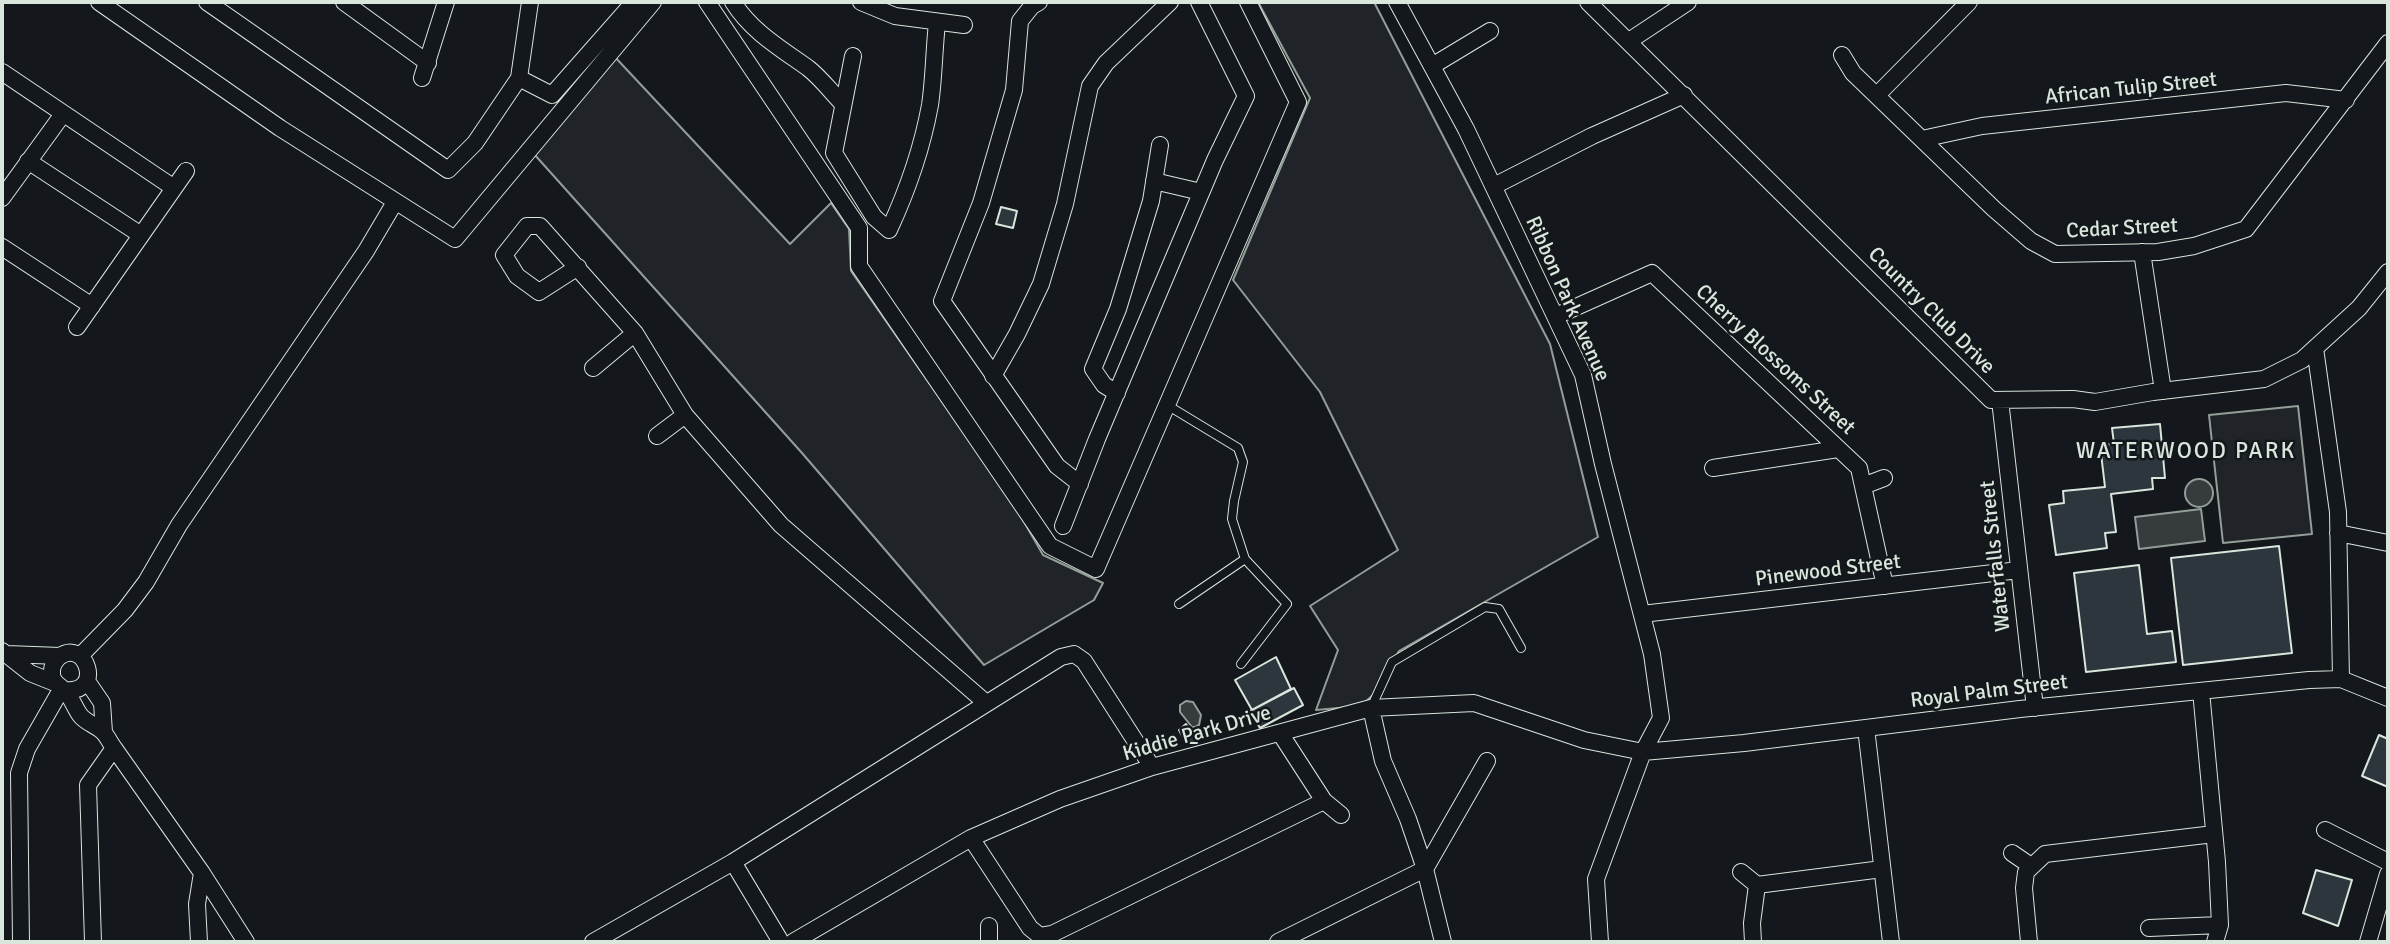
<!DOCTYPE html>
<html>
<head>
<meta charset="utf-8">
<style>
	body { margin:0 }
	#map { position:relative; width:2390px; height:944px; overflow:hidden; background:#14181c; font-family:Signika,sans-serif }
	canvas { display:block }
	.frame { position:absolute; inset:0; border:4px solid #d8e6dc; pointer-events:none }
</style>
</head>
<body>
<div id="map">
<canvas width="2390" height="944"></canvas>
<div class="frame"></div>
</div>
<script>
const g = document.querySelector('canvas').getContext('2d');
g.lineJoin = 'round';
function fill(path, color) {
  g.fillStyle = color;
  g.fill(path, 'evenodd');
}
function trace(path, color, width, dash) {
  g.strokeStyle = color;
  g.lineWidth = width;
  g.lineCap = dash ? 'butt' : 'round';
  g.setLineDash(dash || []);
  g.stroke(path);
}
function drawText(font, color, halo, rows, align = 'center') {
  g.font = font + ' Signika,sans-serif';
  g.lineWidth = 5;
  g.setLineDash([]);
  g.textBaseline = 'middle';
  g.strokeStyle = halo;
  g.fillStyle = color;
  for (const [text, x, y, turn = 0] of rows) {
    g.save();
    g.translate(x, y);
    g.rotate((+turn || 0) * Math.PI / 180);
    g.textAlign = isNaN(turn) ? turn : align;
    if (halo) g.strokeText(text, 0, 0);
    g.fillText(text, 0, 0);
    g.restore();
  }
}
const green = new Path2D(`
	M1258 2H1374L1550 344 1598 537 1399 651 1375 693 1361 706 1316 710 1338 650 1310 606 1398 550 1320 392 1233 280 1310 98Z
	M614 56 790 244 831 203 849 229 851 271 1015 506 1043 555 1103 583 1094 600 984 665 802 453 534 154Z
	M2298 406 2312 534 2223 543 2209 415Z`);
fill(green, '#202428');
trace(green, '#939e99', 2);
const water = new Path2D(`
	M2185 493a14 14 0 1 1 28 0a14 14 0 1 1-28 0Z
	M2201 509 2205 541 2139 549 2135 517Z
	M1186 701 1193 702 1201 715 1199 725 1195 727H1192L1180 712V705Z`);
fill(water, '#363b3e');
trace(water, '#939e99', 2);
const building = new Path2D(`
	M1001 207 1017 211 1013 228 996 224Z
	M2160 424 2165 478H2152L2153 489 2111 494 2116 532 2105 533 2107 548 2056 555 2049 505 2064 503 2063 491 2105 487 2100 445 2114 444 2112 428Z
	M2279 546 2292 653 2183 665 2171 558Z
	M2139 565 2147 634 2172 631 2176 662 2086 672 2074 573Z
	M1276 657 1291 689 1252 710 1235 680Z
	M1294 688 1303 705 1260 728 1250 711Z
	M1186 724 1189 729 1198 731 1197 743H1186L1179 730Z
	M2379 735 2388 739V787L2362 776Z
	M2316 870 2352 880 2338 926 2303 913Z`);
fill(building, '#2c363c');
trace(building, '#d8e6dc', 2);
const lane = new Path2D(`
	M1167 405 1238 448 1243 462 1234 501 1232 519 1245 559 1287 604 1241 664
	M1179 604 1245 559
	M1371 708 1392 662 1485 607 1499 609 1521 648`);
const street = new Path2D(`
	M99 2 280 128 455 239 653 2
	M207 2 448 170 475 143 519 78 530 2
	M344 2 428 63
	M707 2 859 228V266L1050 546 1096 569 1298 102 1248 2
	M733 2C751 31 780 48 808 68 821 78 832 93 843 104
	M861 2 895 16 964 25
	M1039 2 1032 6 1020 21 1014 90 981 203 942 301 1057 466 1080 484
	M1397 2 1466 129 1583 375 1603 464 1652 654 1661 718 1643 752 1596 879 1600 942
	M1588 2 1991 400 2073 399 2095 402 2153 392 2264 379 2302 360 2359 308 2388 272
	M1629 41 1688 2
	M1842 55 1853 73 1994 209 2031 241 2055 254 2158 252 2194 246 2246 229 2388 43
	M853 56 834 153 874 217 889 230C908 189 922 149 930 105 934 78 934 50 937 23
	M1432 66 1490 31
	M2 72 174 188
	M422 78 446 2
	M519 78 552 95 634 2
	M1877 95 1969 2
	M1922 139 1982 126 2286 93 2346 100
	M28 161 141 235
	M1154 181 1201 192
	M1494 186 1592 136 1684 95
	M2 198 63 114
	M2 247 92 306
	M2142 252 2163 391
	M578 267 539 292 517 276 504 255 527 226H540L635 333 685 415 781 525 985 702
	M1556 316 1652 273 1859 468 1885 586
	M77 327 186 171
	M2315 348 2338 512 2341 679
	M593 368 635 333
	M993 376 1017 334 1041 284 1065 204 1090 86 1106 63 1170 2
	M1117 393 1104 385 1093 369 1118 309 1151 201 1160 145
	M2000 400 2035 708
	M657 436 685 415
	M1713 468 1838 449
	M1863 486 1884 478
	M1063 526 1097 439 1215 160 1246 96 1199 2
	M2338 533 2388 543
	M1642 614 2019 570
	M2 651 30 673 55 683
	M7 654 60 656
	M80 656 125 610 146 582 179 525 366 251 395 202
	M87 681 102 703 104 732
	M65 690C105 694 86 637 59 657 55 661 52 666 52 671 51 683 60 685 66 692 72 699 75 708 80 715 85 722 95 725 102 731 107 735 110 743 114 748
	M2201 691 2217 862 2220 925 2215 942
	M1866 728 1891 942
	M1280 733 1324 801 1341 815
	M2325 830 2388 862
	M971 838 1030 928 1040 936 1052 934 1324 801
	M2012 853 2031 866
	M733 862 781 942
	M1741 872 1757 885
	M989 926V942
	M2149 928 2220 925
	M21 942 19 773 27 749 62 688
	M93 942 88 785 114 748 202 873 246 942
	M199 942 197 904 202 873
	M593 942 733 862 1061 657 1074 654 1084 661 1152 767
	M793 942 971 838 1060 799 1152 767 1371 708 1474 703 1584 740 1643 752 1744 743 2020 709 2309 680 2341 679 2388 698
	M1278 942 1425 869 1408 819 1383 761 1371 708
	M1443 942 1425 869 1487 761
	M1753 942 1752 923 1757 885 1882 869
	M2029 942 2024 888 2026 872 2045 854 2214 834
	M2368 942 2388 874`);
trace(lane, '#d8e6dc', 10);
trace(street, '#d8e6dc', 18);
trace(lane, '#14181c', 8);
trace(street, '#14181c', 16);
drawText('21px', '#d8e6dc', '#14181c', [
	["African Tulip Street",2131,89,-6],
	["Cedar Street",2122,229,-3],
	["Ribbon Park Avenue",1567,299,66],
	["Country Club Drive",1931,311,45],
	["Cherry Blossoms Street",1775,360,43],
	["Waterfalls Street",1996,556,-96],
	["Pinewood Street",1828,571,-7],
	["Royal Palm Street",1989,692,-7],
	["Kiddie Park Drive",1197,734,-16]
]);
g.letterSpacing = '2px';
drawText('23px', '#d8e6dc', '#14181c', [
	["WATERWOOD PARK",2186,452]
]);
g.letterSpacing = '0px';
</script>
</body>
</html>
